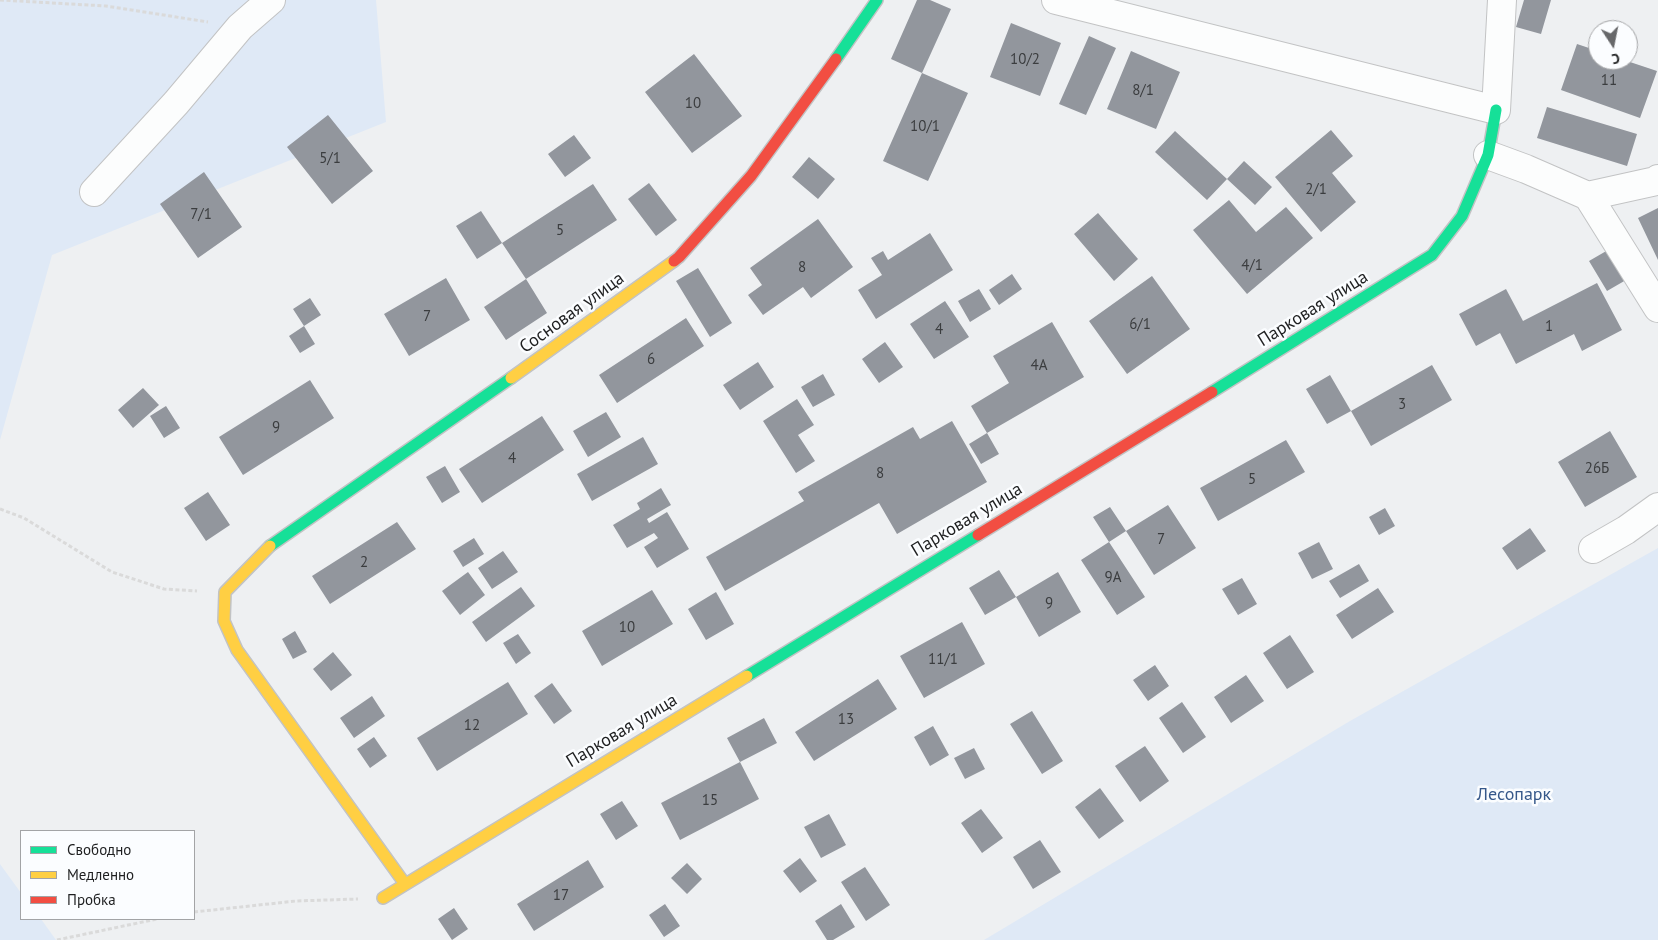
<!DOCTYPE html>
<html>
<head>
<meta charset="utf-8">
<style>
	body { margin:0 }
	#map { position:relative; width:1658px; height:940px; overflow:hidden; background:#eef0f2; font-family:"PT Sans",sans-serif }
	canvas { display:block }
	.legend { position:absolute; left:20px; top:830px; width:175px; height:90px; box-sizing:border-box; background:#fbfdff; border:1px solid #a3a4a6; margin:0; padding:6px 9px; list-style:none; font-size:15px; color:#1e1f20 }
	.legend li { display:flex; align-items:center; gap:10px; height:25px }
	.legend b { width:25px; border:1px solid #a3a4a6 }
	.north { position:absolute; left:1588px; top:20px; width:50px; height:50px; box-sizing:border-box; background:#fbfdff; border:1px solid #a3a4a6; border-radius:50%; rotate:169deg; font-size:14px; font-weight:700; line-height:20px; text-align:center; color:#1e1f20 }
	.north::after { content:''; display:block; margin:auto; width:18px; height:22px; background:#67686a; clip-path:polygon(50% 0,100% 100%,50% 72%,0 100%) }
</style>
</head>
<body>
<div id="map">
<canvas width="1658" height="940"></canvas>
<ul class="legend">
<li><b style="height:6px;background:#16e098"></b>Свободно</li>
<li><b style="height:6px;background:#ffcf43"></b>Медленно</li>
<li><b style="height:6px;background:#f24e42"></b>Пробка</li>
</ul>
<div class="north">С</div>
</div>
<script>
const g = document.querySelector('canvas').getContext('2d');
g.lineJoin = 'round';
function fill(path, color) {
  g.fillStyle = color;
  g.fill(path, 'evenodd');
}
function trace(path, color, width, dash) {
  g.strokeStyle = color;
  g.lineWidth = width;
  g.lineCap = dash ? 'butt' : 'round';
  g.setLineDash(dash || []);
  g.stroke(path);
}
function drawText(font, color, halo, rows, align = 'center') {
  g.font = font + ' "PT Sans",sans-serif';
  g.lineWidth = 5;
  g.setLineDash([]);
  g.textBaseline = 'middle';
  g.strokeStyle = halo;
  g.fillStyle = color;
  for (const [text, x, y, turn = 0] of rows) {
    g.save();
    g.translate(x, y);
    g.rotate((+turn || 0) * Math.PI / 180);
    g.textAlign = isNaN(turn) ? turn : align;
    if (halo) g.strokeText(text, 0, 0);
    g.fillText(text, 0, 0);
    g.restore();
  }
}
fill(new Path2D(`
	M0 0H376L386 122 52 255 0 440Z
	M1658 548V940H984L1350 721Z
	M0 864 21 893V919H41L56 940H0Z`), '#dfe9f6');
fill(new Path2D(`
	M917 0H930L951 9 922 73 968 93 928 181 883 161 922 73 891 59Z
	M1524 0H1551L1541 34 1516 27Z
	M1011 23 1061 43 1040 96 990 77Z
	M1089 36 1116 48 1086 115 1059 104Z
	M1577 44 1598 51V60H1624L1657 71 1640 118 1561 90Z
	M1131 51 1180 72 1156 129 1107 109Z
	M694 54 742 116 692 153 645 92Z
	M1547 107 1637 134 1627 166 1537 138Z
	M328 115 373 171 332 204 287 147Z
	M1331 130 1353 156 1332 173 1356 202 1321 232 1275 177Z
	M1175 131 1227 179 1207 200 1155 152Z
	M574 135 591 158 565 177 548 154Z
	M809 157 835 179 818 199 792 177Z
	M1244 161 1272 187 1255 205 1227 179Z
	M204 172 242 227 198 258 160 204Z
	M649 183 677 220 656 236 628 199Z
	M593 184 617 220 526 279 502 243Z
	M1229 200 1256 232 1286 207 1313 238 1247 294 1193 230Z
	M1658 208V260L1638 218Z
	M481 211 502 243 477 259 456 226Z
	M1098 213 1138 259 1114 281 1074 234Z
	M818 219 853 267 811 298 803 287 763 315 748 295 762 285 750 268Z
	M930 233 953 270 876 319 858 290 882 275 871 258 883 251 888 260Z
	M1608 250 1626 280 1607 291 1589 261Z
	M698 268 732 323 710 337 676 281Z
	M1012 274 1022 289 999 305 989 290Z
	M1152 276 1190 329 1127 374 1089 321Z
	M446 278 470 320 409 356 384 314Z
	M526 279 547 313 506 340 484 307Z
	M1597 283 1622 330 1582 351 1574 334 1516 364 1500 333 1476 346 1459 314 1506 289 1523 321Z
	M979 289 991 309 970 322 958 301Z
	M310 298 321 315 304 326 293 309Z
	M945 301 969 337 934 359 910 324Z
	M686 318 704 346 617 403 599 375Z
	M1052 322 1084 377 987 433 999 454 981 464 969 444 987 433 971 406 1009 383 993 356Z
	M304 326 315 344 300 353 289 336Z
	M885 342 903 367 879 383 862 359Z
	M758 362 774 387 740 410 723 385Z
	M1432 365 1452 400 1371 446 1351 411Z
	M823 374 835 395 813 407 801 387Z
	M1330 375 1351 411 1327 424 1306 389Z
	M310 380 334 418 243 475 219 437Z
	M143 388 159 405 133 428 118 410Z
	M797 399 814 425 798 435 815 461 796 473 763 421Z
	M166 406 180 428 164 438 150 416Z
	M606 412 621 437 588 457 573 431Z
	M542 416 564 450 482 503 459 469Z
	M952 421 987 482 897 534 879 503 725 591 706 557 804 501 798 492 913 427 920 439Z
	M1610 431 1637 477 1585 507 1558 462Z
	M643 437 658 464 592 501 577 474Z
	M1286 440 1305 472 1218 521 1200 488Z
	M445 466 460 492 442 503 426 477Z
	M661 488 671 505 647 519 649 523 667 512 689 549 657 568 644 547 658 538 654 533 627 548 613 525 640 509 637 503Z
	M208 492 230 525 206 541 184 508Z
	M1168 505 1196 548 1154 575 1126 531 1109 542 1093 517 1110 507 1126 531Z
	M1385 508 1395 526 1379 535 1369 517Z
	M397 522 416 549 330 604 312 576Z
	M1530 528 1546 551 1517 570 1502 548Z
	M474 538 484 554 463 567 453 551Z
	M1109 542 1145 597 1117 615 1081 560Z
	M1319 542 1333 569 1312 579 1298 553Z
	M503 551 518 572 492 589 478 568Z
	M1359 564 1369 581 1340 598 1329 581Z
	M999 570 1016 597 985 615 969 588Z
	M468 572 485 595 460 615 442 591Z
	M1058 572 1081 612 1039 637 1016 597Z
	M1242 578 1257 604 1238 615 1222 589Z
	M521 587 535 606 486 642 472 622Z
	M1378 588 1394 612 1352 639 1336 615Z
	M652 590 673 624 602 666 582 631Z
	M716 592 734 624 706 640 688 609Z
	M962 622 985 664 924 698 900 656Z
	M295 631 307 652 293 659 282 639Z
	M518 634 531 653 516 664 503 643Z
	M1290 635 1314 672 1287 689 1263 653Z
	M333 652 352 675 331 691 313 669Z
	M1155 665 1169 686 1148 701 1133 680Z
	M1246 675 1264 701 1231 723 1214 697Z
	M878 679 897 709 814 761 795 732Z
	M508 682 528 714 437 771 417 738Z
	M552 683 572 711 554 724 534 696Z
	M372 696 385 716 354 738 340 718Z
	M1182 702 1206 737 1183 753 1159 718Z
	M1032 711 1063 761 1042 774 1010 724Z
	M764 718 777 743 740 762 727 738Z
	M933 726 949 755 930 766 914 737Z
	M374 737 387 756 370 768 357 749Z
	M1145 746 1169 781 1140 802 1115 766Z
	M974 748 985 769 965 779 954 758Z
	M740 762 759 799 680 840 661 803Z
	M1100 788 1124 821 1099 839 1075 807Z
	M622 801 638 826 616 840 600 814Z
	M981 809 1003 838 982 853 961 823Z
	M829 814 846 845 821 858 804 827Z
	M1040 840 1061 872 1033 889 1013 857Z
	M800 858 817 881 800 893 783 871Z
	M588 860 604 887 534 931 517 904Z
	M687 863 702 879 687 894 671 878Z
	M865 867 890 905 866 921 841 882Z
	M665 904 680 926 664 937 649 915Z
	M841 904 855 927 833 940H827L815 921Z
	M454 908 468 929 452 940 438 919Z`), '#92969d');
const street = new Path2D(`
	M1056 0 1496 110 1502 0
	M1488 155 1526 169 1588 196 1656 181 1658 179
	M94 192 176 103 240 27 271 0
	M1588 196 1658 308
	M1593 549 1626 530 1658 507`);
const fast = new Path2D(`
	M836 59 877 0
	M1212 392 1432 255 1462 216 1488 155 1496 110
	M270 546 511 378
	M747 676 978 535`);
const slow = new Path2D(`
	M511 378 674 261
	M270 546 225 592 224 621 237 650 405 884
	M383 898 747 676`);
const jam = new Path2D(`
	M674 261 679 257 751 176 836 59
	M978 535 1212 392`);
trace(street, '#c2c3c4', 30);
trace(fast, '#c2c3c4', 14);
trace(slow, '#c2c3c4', 14);
trace(jam, '#c2c3c4', 14);
trace(new Path2D(`
	M0 0 106 6 208 22
	M0 509 24 518 112 572 164 589 197 591
	M194 912 296 901 358 899
	M57 940 157 919`), '#dadada', 3, [4, 2.5]);
trace(street, '#fcfdfd', 28);
trace(fast, '#16e098', 11);
trace(slow, '#ffcf43', 11);
trace(jam, '#f24e42', 11);
drawText('15px', '#3b3d3f', null, [
	["10/2",1025,60],
	["11",1609,81],
	["8/1",1143,91],
	["10",693,104],
	["10/1",925,127],
	["5/1",330,159],
	["2/1",1316,190],
	["7/1",201,215],
	["5",560,231],
	["4/1",1252,266],
	["8",802,268],
	["7",427,317],
	["6/1",1140,325],
	["1",1549,327],
	["4",939,330],
	["6",651,360],
	["4А",1039,366],
	["3",1402,405],
	["9",276,428],
	["4",512,459],
	["26Б",1597,469],
	["8",880,474],
	["5",1252,480],
	["7",1161,540],
	["2",364,563],
	["9А",1113,578],
	["9",1049,604],
	["10",627,628],
	["11/1",943,660],
	["13",846,720],
	["12",472,726],
	["15",710,801],
	["17",561,896]
]);
drawText('18px', '#1e1f20', '#fbfdff', [
	["Парковая улица",1313,309,-32],
	["Сосновая улица",572,313,-36],
	["Парковая улица",967,520,-31],
	["Парковая улица",622,731,-31]
]);
drawText('18px', '#36588a', '#fbfdff', [
	["Лесопарк",1514,795]
]);
</script>
</body>
</html>
